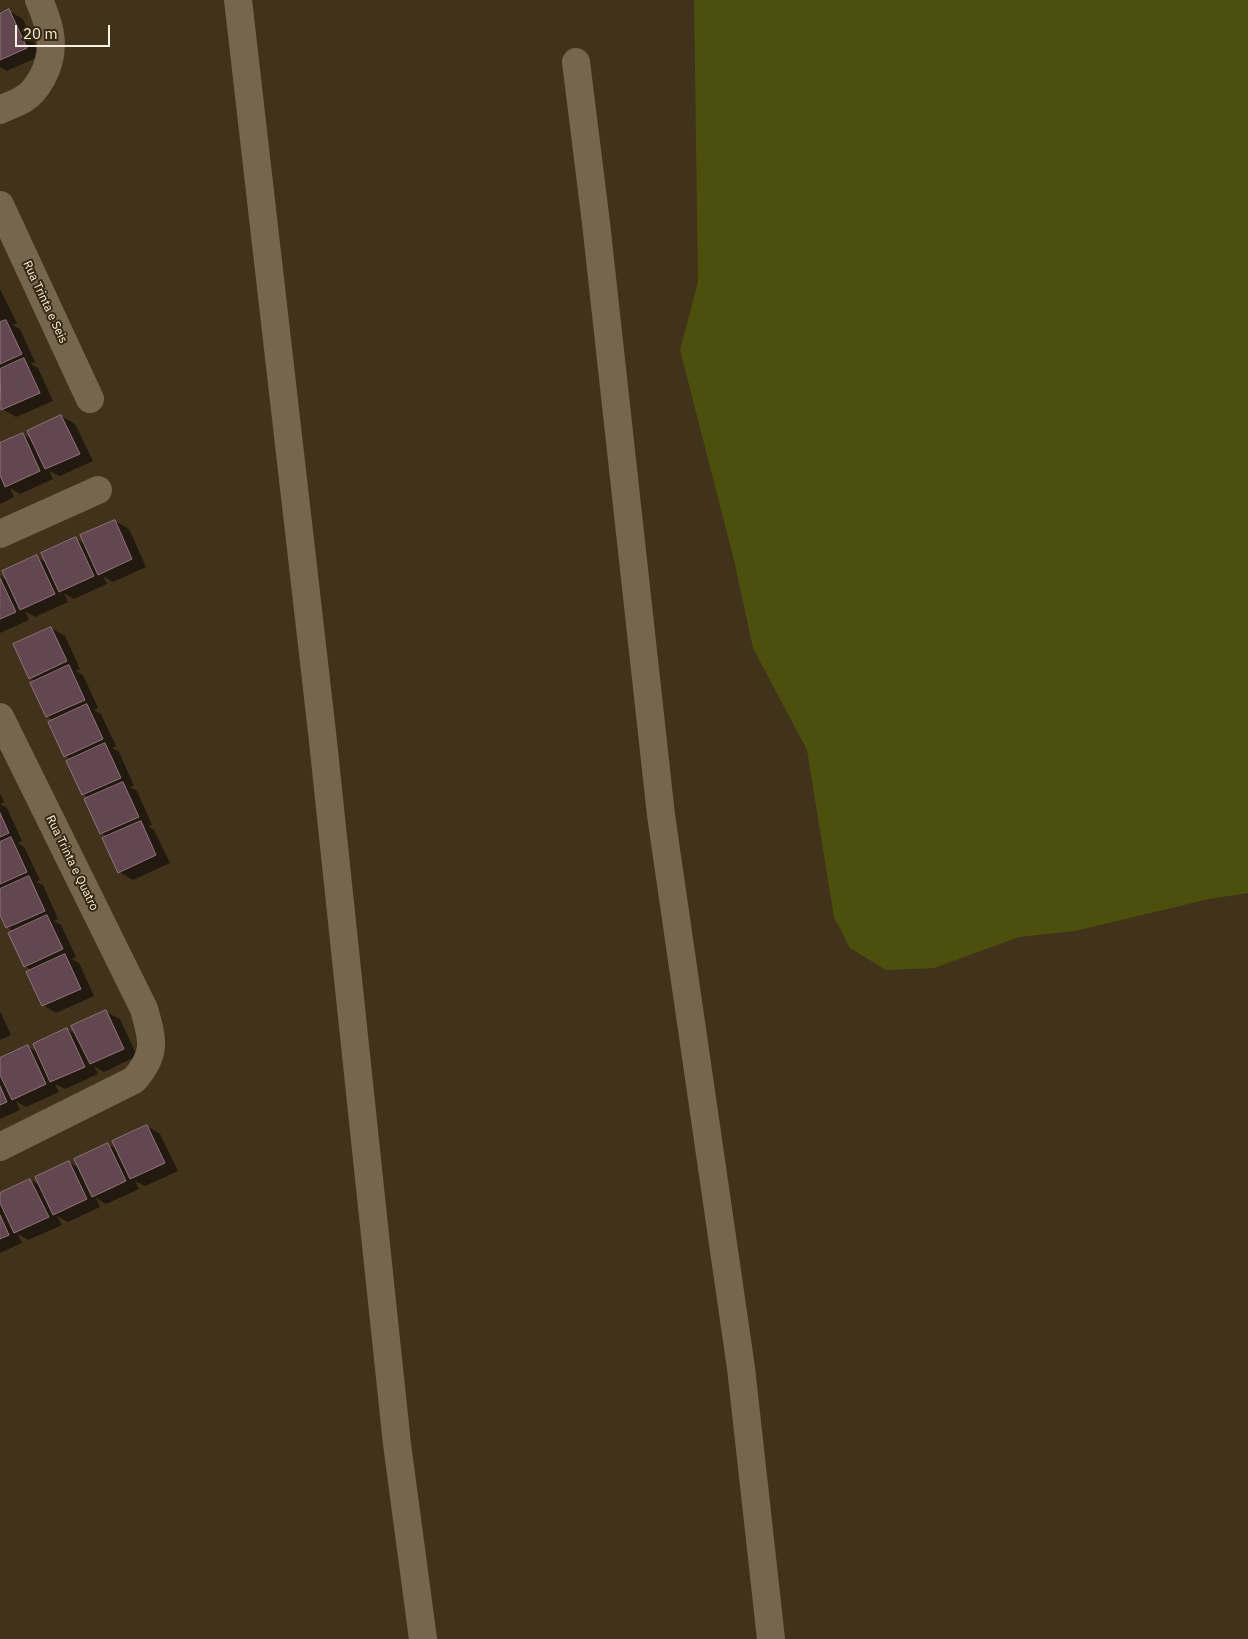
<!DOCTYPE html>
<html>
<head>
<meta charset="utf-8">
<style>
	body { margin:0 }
	#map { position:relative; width:1248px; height:1639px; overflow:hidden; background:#41321b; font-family:"IBM Plex Sans",sans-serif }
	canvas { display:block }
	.scale { position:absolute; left:15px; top:25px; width:95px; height:22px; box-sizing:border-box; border:2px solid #f9efe2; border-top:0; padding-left:6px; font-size:15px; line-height:18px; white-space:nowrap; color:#f9efe2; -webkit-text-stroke:4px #362811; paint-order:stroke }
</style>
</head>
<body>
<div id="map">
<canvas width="1248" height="1639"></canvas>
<div class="scale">20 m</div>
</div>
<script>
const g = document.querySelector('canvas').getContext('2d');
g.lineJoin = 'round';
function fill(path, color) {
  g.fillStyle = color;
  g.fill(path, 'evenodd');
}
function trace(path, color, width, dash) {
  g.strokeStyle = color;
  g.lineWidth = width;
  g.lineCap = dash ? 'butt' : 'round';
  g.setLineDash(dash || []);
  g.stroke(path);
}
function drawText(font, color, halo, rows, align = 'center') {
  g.font = font + ' "IBM Plex Sans",sans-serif';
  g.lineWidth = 4;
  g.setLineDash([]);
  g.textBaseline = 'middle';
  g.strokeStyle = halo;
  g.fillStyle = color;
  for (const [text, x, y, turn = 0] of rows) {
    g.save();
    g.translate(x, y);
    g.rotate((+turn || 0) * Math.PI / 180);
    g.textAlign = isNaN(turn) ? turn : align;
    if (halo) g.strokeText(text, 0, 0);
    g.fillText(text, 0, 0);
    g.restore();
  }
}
fill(new Path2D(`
	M694 0H1248V893L1209 899 1075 931 1019 937 934 968 886 970 850 948 834 917 807 750 753 648 734 560 680 350 698 282Z`), '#4d500c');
fill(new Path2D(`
	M9 11 23 19 40 56 7 71 0 67V15Z
	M0 289 17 323 13 325 20 329 35 362 31 364 38 368 53 401 16 417 2 409 0 404Z
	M61 416 75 424 93 461 60 476 49 471 53 479 20 494 10 488 14 497 0 504V444L23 434 32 440Z
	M115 521 129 529 146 567 113 582 103 576 107 584 74 599 64 593 68 602 35 617 25 611 29 620 0 633V576L8 581 37 557 47 563 76 539 86 545Z
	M51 628 65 636 80 669 76 671 83 675 98 708 94 710 101 714 116 746 112 748 119 752 134 786 130 787 137 791 152 825 148 826 154 830 170 863 133 880 119 872 108 837 101 833 90 798 83 794 72 760 65 756 54 721 47 716 36 682 30 678Z
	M0 793 4 802 0 804Z
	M0 804 7 808 22 841 18 843 24 847 40 880 36 882 43 885 58 919 54 921 61 925 76 957 72 959 79 963 94 996 56 1013 43 1005 32 970 25 966 14 931 7 927 0 912Z
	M0 1011 11 1035 0 1040Z
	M106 1012 120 1019 137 1056 104 1072 94 1066 98 1074 65 1089 55 1084 59 1092 26 1107 16 1101 20 1110 0 1119V1059L28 1047 38 1052 67 1029 77 1035Z
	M147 1126 160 1134 178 1171 145 1186 135 1181 139 1189 106 1204 96 1198 100 1207 68 1222 57 1216 62 1225 28 1240 18 1234 22 1243 0 1253V1194L30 1180 41 1186 69 1162 79 1168 108 1144 118 1150Z`), '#0007');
const building = new Path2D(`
	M9 9 27 48 0 60V14Z
	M6 320 22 354 0 364V322Z
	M24 358 40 393 1 410 0 369Z
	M61 415 80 454 45 469 27 431Z
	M23 433 40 471 5 487 0 475V443Z
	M115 520 132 559 98 575 80 535Z
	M76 537 94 576 59 592 41 553Z
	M37 555 55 594 20 610 2 571Z
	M0 578 16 612 0 619Z
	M51 627 67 661 29 679 13 644Z
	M69 665 85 700 46 717 30 683Z
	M87 704 103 739 64 757 48 722Z
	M105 743 121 778 82 795 66 761Z
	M123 782 139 817 100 834 84 799Z
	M0 813 9 833 0 837Z
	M141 821 156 855 118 873 102 838Z
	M11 837 27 872 0 884V842Z
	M29 876 45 911 6 928 0 915V889Z
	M47 915 63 949 24 967 8 933Z
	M65 954 81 989 42 1006 26 972Z
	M106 1010 124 1049 90 1064 71 1026Z
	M67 1028 85 1067 50 1082 33 1044Z
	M28 1045 46 1084 12 1100 0 1075V1058Z
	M0 1086 7 1102 0 1105Z
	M147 1125 165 1163 130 1179 112 1141Z
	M108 1143 126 1181 92 1197 74 1159Z
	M69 1161 87 1199 53 1215 35 1177Z
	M30 1179 49 1217 14 1233 0 1203V1193Z
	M0 1215 9 1235 0 1239Z`);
fill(building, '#624650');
trace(building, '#92737e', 1);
trace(new Path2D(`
	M238 0 322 732 397 1444 423 1639
	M576 62 596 223 661 815 741 1368 771 1639
	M0 110C8 106 18 103 25 98 32 94 38 85 42 78 57 50 51 27 39 0
	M0 205 90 399
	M0 534 98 490
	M0 717 144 1009C153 1040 157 1054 134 1080L0 1147`), '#77664e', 28);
drawText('12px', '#f9efe2', '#362811', [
	["Rua Trinta e Seis",45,302,65],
	["Rua Trinta e Quatro",72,863,64]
]);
</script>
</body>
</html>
